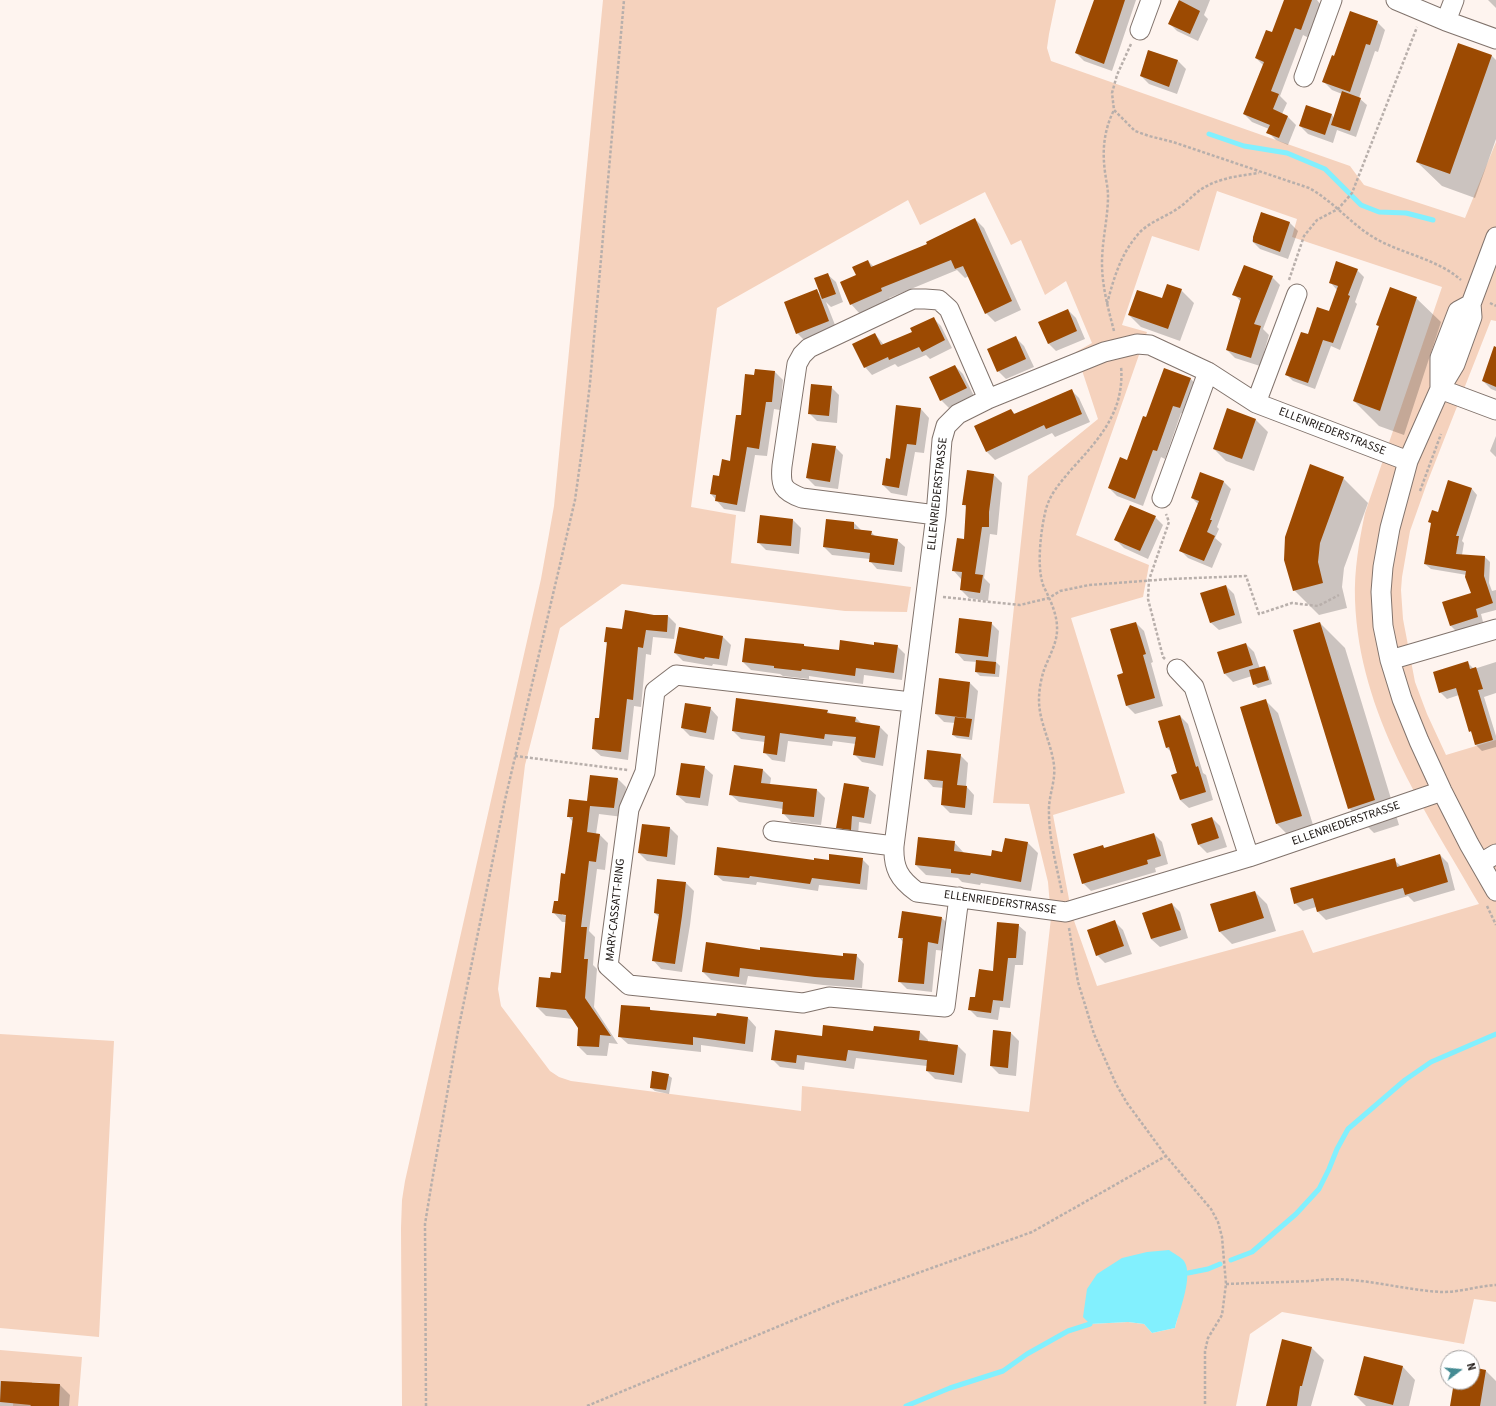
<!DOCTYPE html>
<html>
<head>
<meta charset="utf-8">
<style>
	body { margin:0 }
	#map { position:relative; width:1496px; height:1406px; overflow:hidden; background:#fef4ef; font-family:"Source Sans 3",sans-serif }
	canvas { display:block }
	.north { position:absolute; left:1440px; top:1350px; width:40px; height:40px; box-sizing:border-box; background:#fff; border:1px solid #a5a2a1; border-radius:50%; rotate:74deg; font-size:11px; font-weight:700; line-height:16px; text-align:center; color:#1d1714 }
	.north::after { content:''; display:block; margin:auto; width:14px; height:18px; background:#448b93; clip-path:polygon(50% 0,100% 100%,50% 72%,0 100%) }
</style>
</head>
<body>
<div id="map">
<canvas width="1496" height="1406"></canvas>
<div class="north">N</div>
</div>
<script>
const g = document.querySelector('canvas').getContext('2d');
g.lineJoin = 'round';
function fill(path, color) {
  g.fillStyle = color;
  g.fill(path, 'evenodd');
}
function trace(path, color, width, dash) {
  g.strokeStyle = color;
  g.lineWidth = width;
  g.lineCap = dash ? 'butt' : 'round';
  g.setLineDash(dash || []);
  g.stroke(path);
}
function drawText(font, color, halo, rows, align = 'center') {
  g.font = font + ' "Source Sans 3",sans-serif';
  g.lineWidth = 4;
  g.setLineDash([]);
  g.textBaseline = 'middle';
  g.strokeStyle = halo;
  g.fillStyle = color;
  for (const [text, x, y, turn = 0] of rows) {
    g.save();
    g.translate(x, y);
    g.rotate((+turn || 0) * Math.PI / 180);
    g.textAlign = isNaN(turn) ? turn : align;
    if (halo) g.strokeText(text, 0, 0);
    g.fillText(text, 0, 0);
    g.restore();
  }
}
fill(new Path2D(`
	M603 0H1056L1049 34 1047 48 1051 61 1350 166 1364 185 1465 218 1496 142V321L1491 320 1427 483 1410 531 1402 577 1401 590 1403 619 1415 682 1427 714 1446 755 1496 740V1302L1474 1299 1464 1344 1282 1312 1250 1334 1236 1406H402L401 1228 402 1200 405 1181 541 579 554 506ZM1217 191 1297 219 1292 237 1442 287 1365 513C1359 542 1354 570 1355 600 1359 715 1424 808 1479 904L1313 953 1303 930 1097 986 1072 915 1053 815 1125 793 1071 618 1143 597 1149 565 1076 535 1147 332 1122 325 1152 236 1199 251ZM985 192 1011 245 1021 240 1045 295 1066 281 1092 343 1076 352 1098 419 1028 476 993 803 1029 804 1048 882 1051 918 1029 1112 802 1086 801 1111 571 1081 559 1077 550 1071 501 1006 498 989 525 765 560 628 622 584 845 611 907 612 911 587 731 563 736 515 691 507 717 308 908 200 920 225ZM1182 1300 1175 1328 1152 1333 1144 1324 1128 1322 1090 1324Z
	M0 1034 114 1041 99 1337 0 1328Z
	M0 1350 82 1357 78 1406H59L60 1384 32 1382 30 1406H13L15 1382 0 1381Z`), '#f5d2bd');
fill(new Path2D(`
	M1169 1250C1173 1253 1181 1257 1184 1261 1194 1276 1179 1311 1175 1328L1152 1333 1144 1324 1128 1322 1090 1324 1083 1317 1087 1289 1097 1274 1122 1258 1147 1252Z`), '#82f0fe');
fill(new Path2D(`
	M1099 0H1136L1112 71 1084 61 1076 53Z
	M1180 0H1210L1204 15 1208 19 1198 41 1177 31 1169 23Z
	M1285 0H1317L1321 5 1309 38 1303 35 1280 96 1287 103 1282 114 1288 117 1296 125 1288 145 1276 140 1268 132 1269 129 1252 122 1244 114 1263 65 1256 58 1272 33Z
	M1488 0H1496V8Z
	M1377 22 1385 30 1378 52 1375 51 1359 98 1367 105 1356 137 1337 130 1333 143 1308 134 1300 126 1332 115 1334 118 1342 94 1332 90 1324 82 1335 57Z
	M1458 44 1492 56 1496 60V139L1475 198 1442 186 1417 162Z
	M1149 51 1178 61 1186 69 1177 94 1149 84 1141 76Z
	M1262 213 1290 223 1298 231 1288 259 1260 249 1252 241Z
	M975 219 984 228 1021 310 995 322 986 313 969 276 965 278 957 270 889 298 890 300 860 314 851 304 857 276 868 261 874 267 928 245Z
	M1357 270 1364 277 1355 302 1357 304 1340 350 1331 346 1315 389 1293 381 1286 374 1308 336 1330 313 1337 290 1330 282Z
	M827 274 836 282 843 302 831 307 826 302 837 330 805 341 797 333 817 291 822 296Z
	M1272 277 1280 285 1263 329 1269 335 1260 366 1235 358 1227 350 1241 302 1234 294Z
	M1181 290 1194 303 1180 341 1141 327 1129 315Z
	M1416 298 1441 322 1404 435 1379 426 1354 401 1379 327 1377 325Z
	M1068 310 1076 318 1085 339 1056 351 1048 343Z
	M933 318 941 326 952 348 930 359 926 355 898 367 895 364 872 375 865 367 875 334 884 345 913 332Z
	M1016 338 1024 346 1034 367 1006 379 998 371Z
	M1496 362V391L1491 389 1483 381Z
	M955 366 963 374 974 396 949 408 941 400Z
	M775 372 783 380 780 410 774 409 767 456 755 455 745 512 724 509 711 494 731 462 741 416 755 376Z
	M1190 378 1198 387 1188 416 1181 413 1165 459 1161 457 1143 506 1117 496 1109 488 1127 461 1146 418Z
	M831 387 839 395 837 423 817 421 809 413Z
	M1071 390 1079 398 1090 422 1055 437 1052 433 995 460 987 452 1011 410 1015 414Z
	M921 409 929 418 924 453 915 452 907 496 891 493 883 485 891 460Z
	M1255 419 1268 432 1254 471 1226 461 1214 449Z
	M1496 436V457L1490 451Z
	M835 447 843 455 838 489 815 486 807 478Z
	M994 475 1002 483 997 535 990 534 984 578 990 584 988 601 969 598 961 590V579L953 570 965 540 967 508 963 504Z
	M1343 478 1368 503 1344 568 1342 587 1347 608 1319 615 1294 590Z
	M1223 481 1231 489 1217 527 1219 529 1215 538 1222 544 1212 568 1188 558 1180 550 1198 504 1192 498Z
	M1449 482 1472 489 1477 495 1462 541 1464 543 1462 555 1485 557 1490 562 1489 583 1492 591 1496 590V610L1481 614 1483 622 1456 631 1450 625 1472 593 1467 575 1431 569 1425 564 1432 524 1429 522 1439 513Z
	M1155 517 1163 525 1148 559 1124 548 1116 540Z
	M793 520 801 528 799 554 766 550 758 542Z
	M854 523 862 531 871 532 876 537 897 540 905 547 902 572 877 569 870 561V559L832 555 824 547Z
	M1226 586 1234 594 1242 623 1219 630 1210 622Z
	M668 616 676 624 674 639 653 637 651 655 646 654 641 707 634 706 628 760 601 756 593 749 600 719 607 644 605 642 623 630Z
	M991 623 999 631 996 662 1000 666 999 677 980 676 976 672 977 662 964 661 956 652Z
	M1136 623 1144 631 1153 662 1151 663 1163 706 1135 714 1127 706 1118 676 1124 674Z
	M1320 623 1345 648 1399 825 1374 833 1349 808Z
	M723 637 731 645 727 666 713 664 712 666 683 661 675 653Z
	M1246 644 1254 652 1260 669 1265 667 1268 671 1272 684 1258 688 1254 684 1252 676 1233 682 1225 674Z
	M804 645 805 647 839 651 875 646H897L905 654 902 680 864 675 863 684 809 676V679L783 676 780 674 751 670 743 662Z
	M1467 662 1474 669 1496 662V693L1484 697 1496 736V747L1482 751 1476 745 1473 734 1470 731 1459 695 1447 699 1440 692Z
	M970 683 978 691 972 740 957 738 953 735 955 723 944 722 936 714Z
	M1266 701 1278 713 1314 828 1289 836 1277 824 1241 708Z
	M710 708 718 717 714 740 690 736 682 728Z
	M827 711 831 714 856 718 862 724 879 726 888 735 883 766 862 762 854 754 856 744 833 741 832 746 788 741 785 762 772 760 764 752 765 742 741 739 733 731Z
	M1180 716 1188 724 1203 773 1206 775 1213 800 1189 808 1180 800 1178 774 1171 752 1167 748Z
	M960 755 968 763 966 786 974 795 972 815 950 813 942 805 944 788 933 787 925 778Z
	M735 766 763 770 771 778 770 785 817 790 825 798 821 825 791 822 783 813V809L739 802 730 794Z
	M704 767 713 775 708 806 686 803 677 795Z
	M617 778 626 787 623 817 599 814 596 834H599L608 843 605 870 597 869 589 931 595 937 593 965 597 969 594 1007 618 1044 609 1043 607 1056 587 1055 578 1046 579 1028 573 1019 546 1016 537 1007 551 979 562 974 566 922H562L554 913 558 902 566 875 573 822 568 816ZM562 913 571 916 562 915Z
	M868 788 876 795 871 824 859 822 858 836 845 835 837 827Z
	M1212 818 1220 826 1227 847 1207 853 1199 845Z
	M643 825 670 828 678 836 675 865 647 861 639 853Z
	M1154 834 1162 842 1168 864 1155 868 1156 872 1091 891 1083 883 1102 846 1105 848Z
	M954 842 964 853 992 857 1028 843 1038 853 1031 891 981 883 980 885 962 882 958 878 926 875 916 865Z
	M1440 855 1448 863 1455 890 1414 902 1408 896 1326 920 1318 912 1316 907 1303 911 1295 903 1394 860 1401 866Z
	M862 859 869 866 867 890 819 885 818 891 757 882 756 885 723 881 715 874 814 861Z
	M686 883 694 891 690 925 682 972 661 969 653 960 660 918 655 913Z
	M1255 892 1267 904 1276 931 1232 944 1219 931Z
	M1172 904 1180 912 1188 938 1160 947 1151 939Z
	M942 918 950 926 946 951 936 950 932 992 907 989 899 981 903 942 899 937Z
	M1115 922 1123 930 1132 954 1105 963 1097 955Z
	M1018 925 1026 932 1023 965H1015L1010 1008 1000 1007 998 1020 977 1017 969 1009 994 972Z
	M761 951 844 958 856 955 864 964 862 988 823 985 748 976 746 985 711 980 703 972Z
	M649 1008 652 1011 717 1017 718 1015 748 1018 756 1027 753 1052 701 1045V1052L628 1044 619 1036Z
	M920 1032 928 1040V1042L958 1046 966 1054 962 1083 935 1079 927 1071V1066L856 1058 854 1069 805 1062 804 1070 780 1067 772 1059 823 1037Z
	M994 1032 1011 1033 1019 1041 1016 1076 999 1074 991 1066Z
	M668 1075 672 1078 669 1094 655 1091 651 1088Z
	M1312 1348 1324 1360 1311 1406H1267Z
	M1365 1357 1403 1367 1415 1380 1409 1406H1366L1355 1395Z
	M1472 1368 1486 1371 1496 1381V1406H1451L1455 1382H1472Z
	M0 1381 60 1385 70 1395 69 1406H0Z`), '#0003');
trace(new Path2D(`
	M1209 134 1244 146 1287 153 1325 169 1361 205 1379 212 1406 213 1433 220
	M1231 1260 1252 1252 1296 1214 1319 1189 1329 1169 1337 1149 1348 1129 1405 1080 1431 1062 1496 1034
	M1188 1273 1208 1269 1220 1264
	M906 1406 950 1388 1003 1371 1027 1354 1068 1331 1090 1324`), '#82f0fe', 5);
fill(new Path2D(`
	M1094 0H1125L1104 64 1075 53Z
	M1179 0 1200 11 1190 34 1168 24Z
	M1284 0H1312L1301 30 1295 28 1271 91 1279 94 1273 109 1288 116 1279 138 1266 133 1270 125 1243 114 1264 62 1255 58 1266 30 1272 32Z
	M1350 11 1378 21 1370 45 1366 44 1350 92 1322 82 1332 55 1334 56Z
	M1458 43 1492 55 1450 174 1416 162Z
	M1148 50 1178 60 1169 87 1140 76Z
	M1342 91 1361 98 1350 131 1331 125Z
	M1306 105 1332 114 1325 135 1299 126Z
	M1261 212 1290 222 1280 252 1253 242V237Z
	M975 218 1012 301 985 314 963 266 955 269 951 260 881 288 882 291 850 305 840 282 856 275 852 267 868 260 871 267 927 244 926 242Z
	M1336 261 1358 269 1348 295 1350 296 1333 343 1323 340 1308 383 1285 375 1301 332 1308 334 1317 307 1329 311 1338 286 1329 283Z
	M1244 265 1273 276 1254 324 1261 326 1251 358 1226 350 1241 298 1232 295Z
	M828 273 836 294 822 299 814 278Z
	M1167 284 1182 289 1168 329 1128 315 1137 290 1162 298Z
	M1390 287 1417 297 1380 411 1353 401 1379 326 1376 325Z
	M817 289 829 321 796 334 784 302Z
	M1068 309 1077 331 1048 344 1038 322Z
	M934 317 945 340 922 352 919 347 889 360 888 357 864 368 852 344 875 333 881 345 912 332 910 328Z
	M1016 336 1026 359 997 372 987 349Z
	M1494 346 1496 347V387L1482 381Z
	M955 365 967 388 940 401 929 377Z
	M1164 368 1191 378 1180 408 1173 406 1157 451 1153 450 1135 499 1108 488 1120 457 1127 460 1143 416 1146 417Z
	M755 369 775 371 772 402H766L759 449 747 447 737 505 715 501 716 495 710 494 713 475 719 476 722 459 730 461 736 415H741L745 374 754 375Z
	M811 384 832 386 829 416 808 414Z
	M1072 389 1082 414 1046 429 1044 425 986 452 974 426 1011 409 1014 414Z
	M896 405 921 408 916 445 907 444 899 488 882 485 886 458 890 459Z
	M1227 408 1256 419 1242 459 1213 449Z
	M812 443 836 446 830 482 806 478Z
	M1310 464 1344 477 1320 543 1318 562 1323 583 1293 591 1284 560 1285 537Z
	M967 470 994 474 989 512V527H982L975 574 983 575 980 593 960 590 962 572 952 571 957 538 964 539 966 505H962Z
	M1200 472 1224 481 1210 520H1212L1207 532 1215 536 1204 561 1179 551 1199 501 1191 498Z
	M1448 480 1472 488 1456 536H1459L1456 554 1485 556 1484 576 1493 603 1476 609 1478 617 1450 626 1442 602 1471 593 1465 577 1466 571 1424 564 1431 523 1428 522 1432 510 1438 512Z
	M1130 505 1156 516 1140 551 1114 540Z
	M760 515 793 519 791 546 757 543Z
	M826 519 854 522V529L872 531 871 535 898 539 894 565 869 562 870 553 823 547Z
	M1226 585 1235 615 1210 623 1200 593Z
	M625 610 654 615H668L667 632 646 630 643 648 638 647 633 700 627 699 621 752 592 749 595 718H599L607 642H604L606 627 622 629Z
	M959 618 992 622 988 657 955 653Z
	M1136 622 1146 654 1143 655 1155 698 1126 706 1117 675 1123 673 1110 629Z
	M1320 622 1375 800 1348 809 1293 630Z
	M679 627 723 636 719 659 705 657 704 659 674 653Z
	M745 638 804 644V646L839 650 840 640 874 645V642L898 645 894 673 856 668 855 676 802 669 801 671 774 668V666L742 662Z
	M1246 643 1253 665 1224 674 1217 652Z
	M976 660 996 662 995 674 975 672Z
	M1468 661 1470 669 1476 667 1483 689 1478 690 1493 740 1475 745 1471 731 1469 732 1456 688 1439 693 1433 672Z
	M1265 666 1269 680 1253 685 1249 670Z
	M939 678 970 682 966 718 935 714Z
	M736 698 828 710 827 713 856 717 855 722 880 726 875 758 853 755 856 737 825 734 824 739 780 733 777 755 763 753 765 736 732 731Z
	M1266 699 1302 816 1276 824 1240 707Z
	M685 703 711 707 706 733 681 728Z
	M1180 715 1196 767 1198 766 1206 792 1180 800 1171 775 1177 773 1169 747 1166 748 1158 721Z
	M955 717 972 719 969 737 952 735Z
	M927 750 961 754 957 785 967 786 965 808 941 805 943 781 924 779Z
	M681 763 705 766 700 798 676 795Z
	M734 765 763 769 761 783 817 789 814 817 782 814 783 802 729 795Z
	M590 775 618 778 614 808 590 806 587 832 600 834 596 862 589 861 581 927H587L584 959H588L585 998 611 1036 600 1035 599 1047 577 1046 578 1028 566 1010 536 1007 539 977 550 978 551 972 561 973 566 915 552 913 554 901H558L561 873 565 874 573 817H567L569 799 587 801Z
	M844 783 869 787 864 818 852 816 851 830 836 828Z
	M1212 817 1219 838 1198 845 1191 824Z
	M642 824 670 827 667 857 638 853Z
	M1154 833 1161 856 1147 860 1148 864 1082 884 1073 854 1103 845 1104 848Z
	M918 837 955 841 954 851 991 856 992 850 1002 852 1005 838 1028 842 1021 882 971 873 970 875 951 873V869L915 865Z
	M717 847 814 860V858L829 860V854L863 858 860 884 812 878 810 884 750 876 749 878 714 875Z
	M1440 854 1448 882 1405 895 1403 888 1317 912 1313 898 1294 904 1290 888 1395 858 1397 867Z
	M657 879 686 882 682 916 675 964 652 961 659 914 654 913Z
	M1255 891 1264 918 1219 932 1210 904Z
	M1172 903 1181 930 1151 939 1142 913Z
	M902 911 942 917 938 944 928 942 924 984 898 982 903 938H898Z
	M1115 920 1124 946 1096 956 1087 930Z
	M997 922 1019 924 1016 958H1008L1003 1001 993 1000 991 1013 968 1010 970 997H975L979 969 993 971Z
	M706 942 760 950V947L843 956V953L857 954 854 980 815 977 740 968 739 977 702 972Z
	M621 1005 650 1007V1010L716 1016 717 1013 748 1017 745 1044 693 1037V1045L618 1037Z
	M823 1025 873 1031 874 1026 920 1031 919 1040 958 1045 954 1075 926 1071 927 1060 848 1050 846 1061 797 1055 796 1063 771 1060 775 1030 822 1036Z
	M993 1030 1011 1032 1008 1068 990 1066Z
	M652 1071 669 1074 666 1090 650 1088Z
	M1282 1339 1312 1347 1302 1386H1300L1297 1406H1266Z
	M1364 1356 1403 1366 1393 1405 1354 1395Z
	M1472 1367 1486 1370 1480 1406H1450L1454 1382H1472Z
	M1 1381 60 1384 59 1406H30L31 1405 0 1402Z`), '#9c4a02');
const minor = new Path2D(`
	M1396 0 1446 21 1496 39
	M1446 21 1454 0
	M1140 30 1151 0
	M1304 77 1332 0
	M1496 237 1471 304 1472 317 1455 364 1440 389 1408 461 1390 528 1383 567 1381 592 1383 626 1390 660 1402 699 1419 741 1442 791 1469 844 1496 891
	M1440 388V358L1458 311 1471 304
	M1440 389 1496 410
	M1256 403 1297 294
	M1408 461 1256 403 1208 372 1150 345 1137 344 1104 352 988 399 958 414 946 426 942 440 936 515 894 846C893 868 899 879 917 892L1066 912 1249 857 1442 791
	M1162 498 1208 372
	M936 515 802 498C783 491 780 486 782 466L797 364 802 355 809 348 913 299H925L939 300 949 309 988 399
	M1390 660 1496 629
	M1177 669 1194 687 1249 857
	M911 702 676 675 655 691 645 772 629 809 608 966 629 985 803 1003 829 997 945 1007 959 897
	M773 831 894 846
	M1481 863 1496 854`);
trace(minor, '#81736c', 21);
trace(new Path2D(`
	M1131 44 1117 75 1112 93 1114 110 1135 131 1149 136 1173 142 1309 188C1333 201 1350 223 1373 237 1401 254 1436 258 1461 280
	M1289 280 1304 236 1317 220 1338 209 1352 193 1417 27
	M1490 303 1496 306
	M1107 304C1114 277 1121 253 1140 232 1150 222 1165 217 1177 209 1185 204 1192 196 1200 190 1218 178 1238 176 1259 173
	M1114 331C1108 308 1102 286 1102 263 1102 240 1108 218 1108 196 1108 188 1106 180 1105 172 1102 150 1104 130 1114 110
	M1420 491 1441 434
	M943 597 1020 605 1049 598 1060 591 1089 585 1170 579 1246 576 1259 614 1292 603 1318 606 1339 595
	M1165 659 1163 657 1148 599 1149 580 1169 522 1166 514
	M515 756 628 770
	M1062 893C1057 867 1049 840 1049 813 1048 797 1056 781 1054 765 1051 742 1039 722 1039 700 1039 690 1041 679 1044 670 1049 656 1058 642 1057 627 1057 618 1053 606 1049 598 1047 592 1043 587 1042 581 1037 563 1041 528 1046 509 1050 494 1060 483 1070 471 1099 439 1125 412 1121 366
	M1487 906 1496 925
	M1069 928 1078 982 1094 1034 1116 1084 1127 1103 1166 1156 1211 1209 1218 1222 1222 1237 1226 1284 1222 1315 1208 1338 1205 1351V1406
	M1226 1284 1311 1281C1354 1274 1399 1290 1442 1292 1461 1292 1478 1286 1496 1285
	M426 1406 425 1224 431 1187 458 1031 505 800 575 500 584 435 590 383 624 0
	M587 1406 837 1302 1032 1232 1166 1156`), '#b8afab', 2.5, [3, 2]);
trace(minor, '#fff', 19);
drawText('12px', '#1d1714', '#fff', [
	["ELLENRIEDERSTRASSE",1332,432,21],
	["ELLENRIEDERSTRASSE",938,494,-84],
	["ELLENRIEDERSTRASSE",1346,824,-19],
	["ELLENRIEDERSTRASSE",1000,903,8],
	["MARY-CASSATT-RING",616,910,-84]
]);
</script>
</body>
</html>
